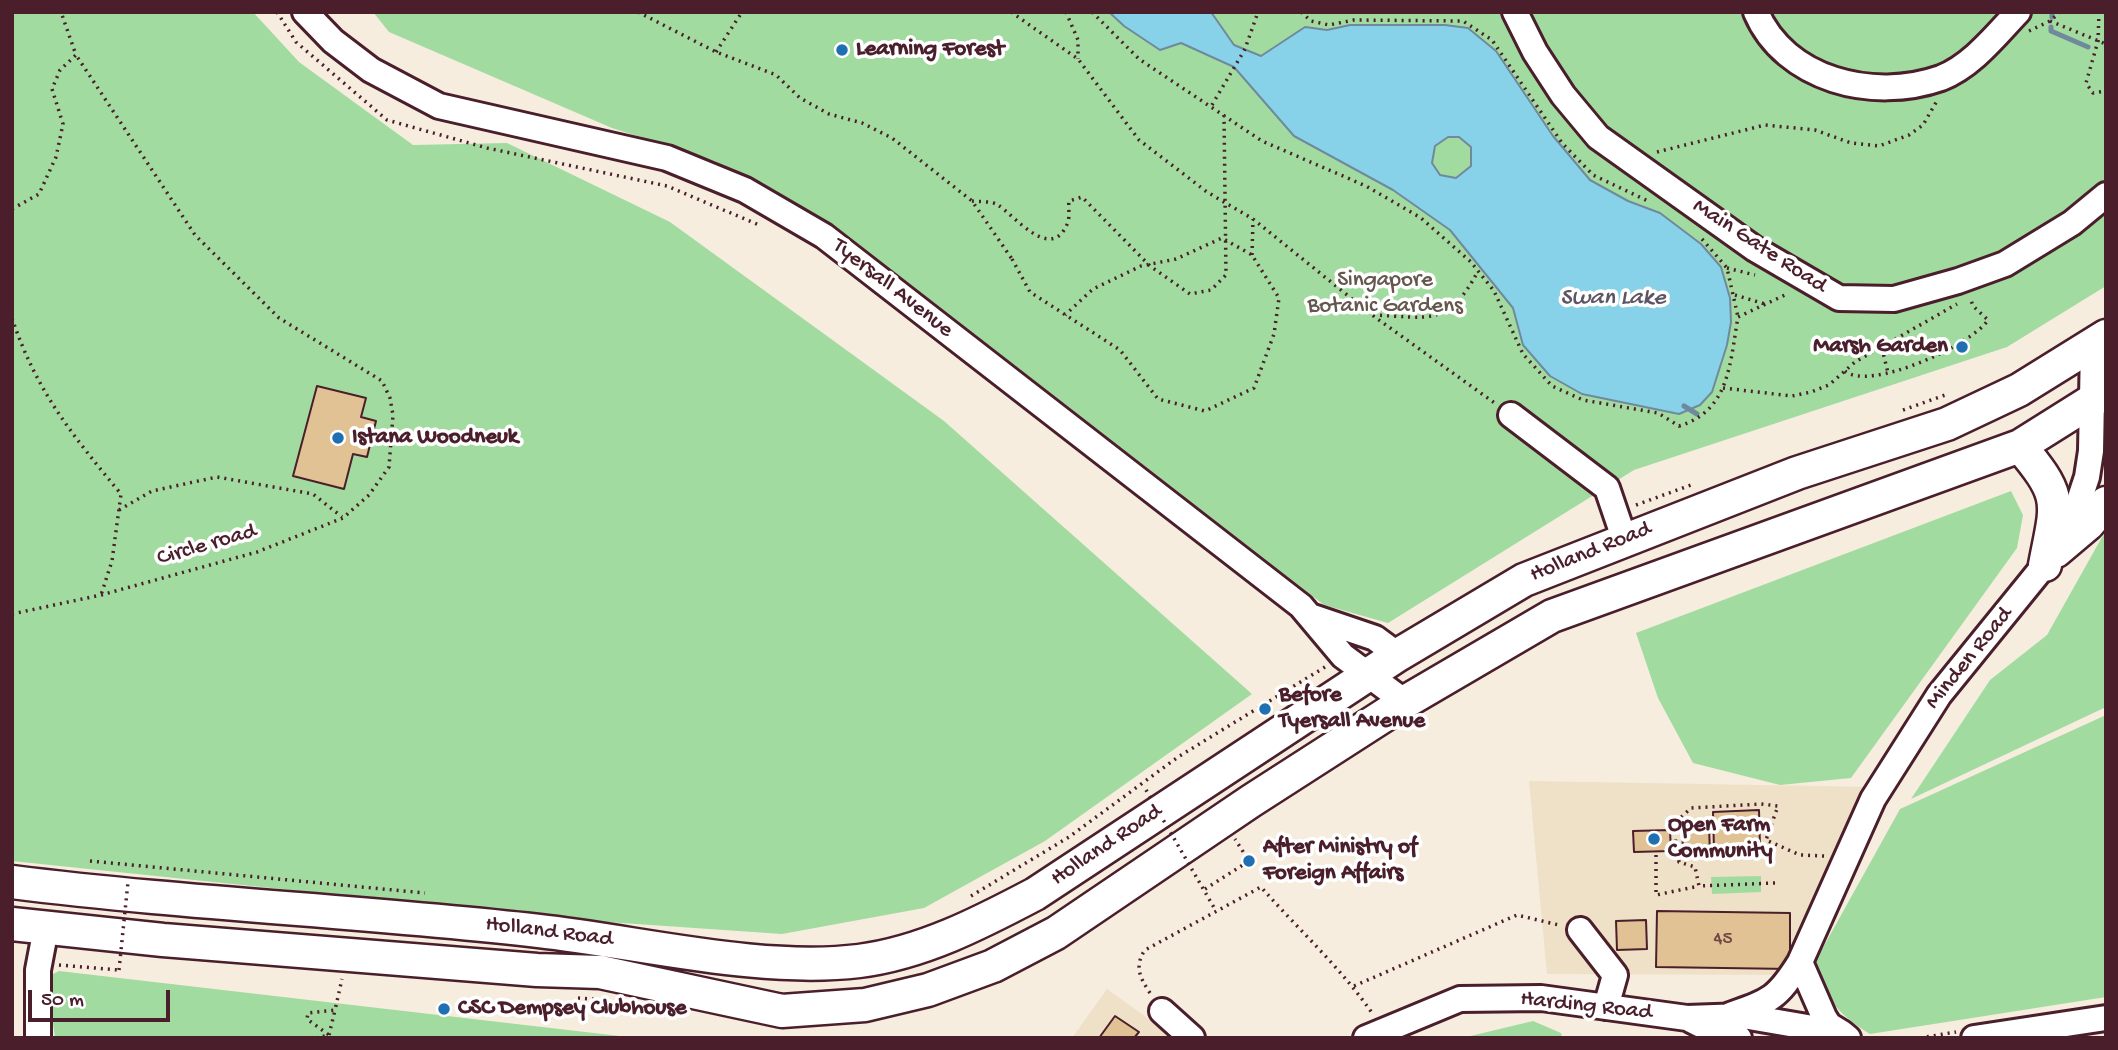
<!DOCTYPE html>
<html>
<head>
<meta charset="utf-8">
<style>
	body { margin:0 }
	#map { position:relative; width:2118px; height:1050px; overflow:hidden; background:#f6eddf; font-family:"Gochi Hand",sans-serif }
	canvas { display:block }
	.frame { position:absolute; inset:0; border:14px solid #4a1f2b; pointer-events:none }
	.scale { position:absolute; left:28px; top:990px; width:142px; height:32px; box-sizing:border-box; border:4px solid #4a1f2b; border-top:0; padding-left:9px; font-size:21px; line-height:24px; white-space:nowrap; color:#4a1f2b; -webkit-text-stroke:5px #fff; paint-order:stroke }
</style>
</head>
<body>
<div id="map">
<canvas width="2118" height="1050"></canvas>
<div class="frame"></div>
<div class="scale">50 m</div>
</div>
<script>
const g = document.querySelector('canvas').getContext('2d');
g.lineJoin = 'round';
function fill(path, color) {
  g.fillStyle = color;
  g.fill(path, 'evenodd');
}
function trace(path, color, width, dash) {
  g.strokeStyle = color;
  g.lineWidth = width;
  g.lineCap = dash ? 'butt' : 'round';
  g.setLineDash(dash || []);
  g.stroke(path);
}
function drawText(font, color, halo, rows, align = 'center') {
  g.font = font + ' "Gochi Hand",sans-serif';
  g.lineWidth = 7;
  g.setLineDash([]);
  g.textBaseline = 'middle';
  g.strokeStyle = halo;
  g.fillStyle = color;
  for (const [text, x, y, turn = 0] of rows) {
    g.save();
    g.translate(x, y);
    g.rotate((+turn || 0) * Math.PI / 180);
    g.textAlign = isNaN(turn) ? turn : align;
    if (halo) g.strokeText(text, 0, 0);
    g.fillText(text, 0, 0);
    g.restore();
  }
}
fill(new Path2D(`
	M1529 781 1874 787 1788 975 1547 974Z
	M1107 989 1175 1038H1072Z`), '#efe0c8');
fill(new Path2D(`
	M12 12H253L299 62 413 145 507 143 670 222 944 421 1252 694 1045 841 924 908 782 934 578 920 12 861Z
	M373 12H2106V286L2007 347 1634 470 1388 623 1324 605 834 225 715 161 612 128 389 32Z
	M2011 491 2023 515 2017 548 1851 778 1780 785 1693 763 1658 698 1636 633Z
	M2106 530V707L1911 799 1990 680 2047 635Z
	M2106 715V997L1870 1034C1837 1013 1826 1000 1815 962L1900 809Z
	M1761 876V892L1712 894 1711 877Z
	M59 971 637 1038H55L47 977Z
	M1533 1021 1561 1033 1562 1038H1462Z`), '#a2dba0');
const water = new Path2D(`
	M1109 12H1211L1234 45 1261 56 1305 27 1327 30 1350 25H1445L1468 28 1496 51 1553 136 1590 180 1628 201 1660 213 1701 244 1721 267 1730 298 1731 322 1727 345 1712 392 1700 405 1679 414 1582 394 1550 376 1523 345 1513 308 1450 230 1393 190 1294 136 1234 67 1181 43 1160 50 1124 26ZM1448 137H1459L1471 147V166L1456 178 1440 175 1432 163 1435 146Z`);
fill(water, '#88d2e9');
trace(water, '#6f8a9d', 2);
trace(new Path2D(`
	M2052 17V12
	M2051 27V31L2088 47
	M1684 406 1697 414`), '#6f8a9d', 5);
const building = new Path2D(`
	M317 386 366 398 361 417 376 421 367 457 353 454 344 489 293 476Z
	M1759 810 1760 848 1714 850 1713 812Z
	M1709 826 1710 854 1689 856V848L1683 849 1682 828Z
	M1670 830 1671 851 1634 852 1633 831Z
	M1657 911 1790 913V969L1656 967Z
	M1646 920 1647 949 1617 950 1616 921Z
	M1115 1016 1139 1032 1134 1038H1099Z`);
fill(building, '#e0c294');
trace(building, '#4a1f2b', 2);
const minor = new Path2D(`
	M305 12 333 41 371 70 439 106 667 158 745 190 824 236 1301 606 1343 656 1405 702
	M1515 12 1535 52 1563 95 1598 137 1755 249 1839 298 1894 299 1958 281 2005 264 2072 223 2106 195
	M1756 12C1785 80 1873 102 1941 78 1972 66 1996 35 2018 12
	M1511 415 1607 488 1624 538
	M1313 617 1375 638 1398 655
	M1580 930 1615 975 1606 1007
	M1800 962 1824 1017 1829 1025 1842 1033
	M1162 1011 1192 1038
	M1730 1015C1770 1001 1777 999 1800 962L1873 799 1939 695 2056 551 2076 510 2087 477 2091 451 2093 346
	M1691 1020 1711 1030 1739 1038
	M38 1038V970L46 928
	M1366 1038 1460 999 1541 998 1687 1018 1743 1016 1842 1033 1848 1038
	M1974 1038 2106 1018`);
const major = new Path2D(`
	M2020 446C2064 498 2057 502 2045 565
	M2056 551 2088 524 2106 503
	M12 882C187 904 363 911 539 931 639 942 760 973 859 961 922 953 980 923 1035 894L1398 655 1524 580 1797 473 1947 424 2019 390 2106 336
	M12 924 163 940 537 970 600 972 782 1011 865 1005 928 990 993 966 1056 933 1251 801 1405 702 1552 616 2020 446 2106 392`);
trace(minor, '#4a1f2b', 30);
trace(major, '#4a1f2b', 37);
trace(new Path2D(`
	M277 12 296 42 387 120 487 148 667 186 759 225
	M638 12 716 52 776 75 800 98 829 114 862 123 892 138 972 201 1012 259
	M1011 12 1078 59 1139 140 1207 192 1253 219 1372 315 1496 404
	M1066 12 1078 40V59
	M1092 12 1139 59 1262 141 1366 186 1421 218 1471 262 1494 291 1523 354 1552 386 1583 400 1658 413 1679 426C1730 411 1730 362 1738 317L1787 294
	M1301 12 1311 21 1329 25 1354 20 1463 21 1492 40 1562 143 1593 175 1650 202
	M2099 12 2098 41 2086 83 2093 93 2106 91
	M2050 21 2106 44
	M2029 31 2050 21 2060 12
	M716 52 742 12
	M1212 105 1245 49 1258 12
	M1657 152 1765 125 1815 130 1851 143 1879 146 1909 135 1923 125 1938 99
	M972 201C980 202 992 201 998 205 1015 216 1052 264 1068 222 1070 215 1068 208 1069 201L1082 197 1150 266 1190 294 1211 290 1226 275 1224 115
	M12 209 39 194 56 157 63 124 52 89 60 70 76 55 61 12
	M1702 239 1727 268 1738 317
	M1252 255 1253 219
	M1727 268 1755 275
	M1735 295 1765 304
	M1373 315C1429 317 1448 328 1478 271
	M12 318C36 391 73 436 121 494L112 561 101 595
	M1882 348 1888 373
	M1845 371C1869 392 1972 345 1988 320L1973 306 1970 297
	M1723 388 1792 396 1811 392 1829 385 1855 362 1957 304
	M1903 410 1948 394
	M1636 505 1691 485
	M119 510 152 491 217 477 313 494 342 517
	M12 614 101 595 257 552 343 518 369 495 389 467 393 415 390 398 382 381 279 318 195 235 76 55
	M1656 855V895L1699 886
	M90 861 425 893
	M1775 883 1699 886 1695 867 1679 862 1673 825 1691 808 1761 804 1778 806 1766 840 1800 855 1825 856
	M1205 889 1249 861 1235 839
	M971 896 1069 837 1178 757 1325 667
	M59 965 119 970
	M1354 986 1517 915 1559 925
	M1150 993C1140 978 1134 966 1145 950L1261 887C1297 928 1342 969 1372 1013
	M578 998 605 1000
	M329 1035 335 1010
	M316 1038 329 1035 307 1019 308 1013 335 1010 342 979
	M1920 1038 1956 1032`), '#4a1f2b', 3.5, [2, 5]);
trace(minor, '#fff', 24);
trace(major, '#fff', 32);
trace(new Path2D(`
	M1012 259 1030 292 1120 350 1158 399 1205 411 1254 388 1274 334 1279 298 1252 255 1222 238 1176 259 1141 266 1093 289 1065 315
	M1146 790 1216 911
	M119 970 128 882`), '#4a1f2b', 3.5, [2, 5]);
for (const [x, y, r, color] of [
	[842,50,7,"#1f6fb2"],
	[1962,347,7,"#1f6fb2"],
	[338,438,7,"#1f6fb2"],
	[1265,709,7,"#1f6fb2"],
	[1654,839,7,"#1f6fb2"],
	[1249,861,7,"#1f6fb2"],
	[444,1009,7,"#1f6fb2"]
]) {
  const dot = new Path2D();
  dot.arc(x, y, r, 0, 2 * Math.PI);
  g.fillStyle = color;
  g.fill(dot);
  trace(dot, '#fff', 2.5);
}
drawText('19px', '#704845', null, [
	["45",1723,940]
]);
drawText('bold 23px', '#4a1f2b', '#fff', [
	["Learning Forest",856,50],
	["Marsh Garden",1948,347,"right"],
	["Istana Woodneuk",352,438],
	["Before",1279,696],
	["Tyersall Avenue",1279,722],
	["Open Farm",1668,826],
	["Community",1668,852],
	["After Ministry of",1263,848],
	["Foreign Affairs",1263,874],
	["CSC Dempsey Clubhouse",458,1009]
], 'left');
drawText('23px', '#4a1f2b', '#fff', [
	["Main Gate Road",1759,247,33],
	["Tyersall Avenue",892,289,38],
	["Circle road",207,546,-16],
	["Holland Road",1591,553,-22],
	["Minden Road",1970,659,-51],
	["Holland Road",1107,846,-34],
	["Holland Road",549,933,7],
	["Harding Road",1586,1007,6]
]);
drawText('23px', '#64574e', '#fff', [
	["Singapore",1385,281],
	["Botanic Gardens",1385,307]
]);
drawText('italic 24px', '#5d5564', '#fff', [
	["Swan Lake",1613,299]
]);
</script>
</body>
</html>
